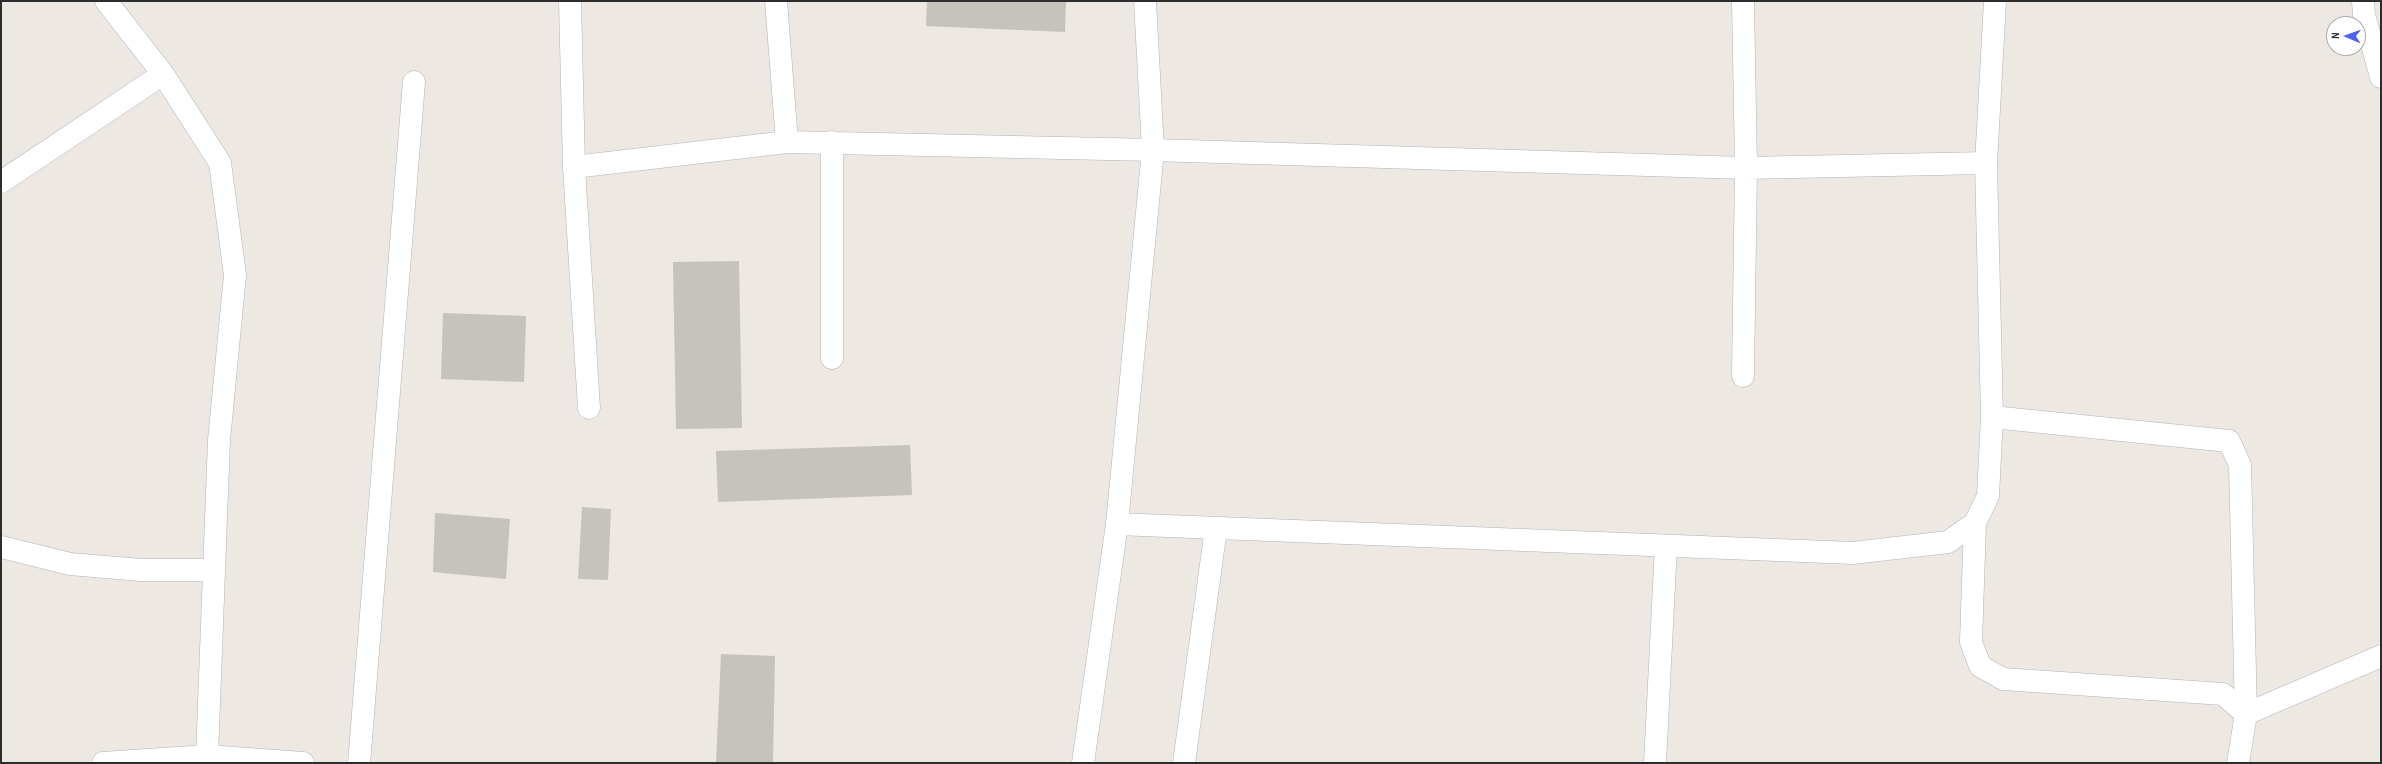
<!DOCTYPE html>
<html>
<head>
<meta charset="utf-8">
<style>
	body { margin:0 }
	#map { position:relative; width:2382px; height:764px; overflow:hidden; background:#ede8e1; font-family:"Archivo Narrow",sans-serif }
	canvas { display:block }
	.frame { position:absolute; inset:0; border:2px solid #2d2d2d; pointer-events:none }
	.north { position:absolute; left:2326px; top:16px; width:40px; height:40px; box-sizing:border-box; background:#fff; border:1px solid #ababab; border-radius:50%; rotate:272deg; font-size:11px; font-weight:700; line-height:16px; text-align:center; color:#2d2d2d }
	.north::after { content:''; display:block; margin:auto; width:14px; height:18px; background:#4d65ee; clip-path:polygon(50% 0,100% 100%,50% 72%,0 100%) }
</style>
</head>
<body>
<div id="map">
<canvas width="2382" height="764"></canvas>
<div class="frame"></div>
<div class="north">N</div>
</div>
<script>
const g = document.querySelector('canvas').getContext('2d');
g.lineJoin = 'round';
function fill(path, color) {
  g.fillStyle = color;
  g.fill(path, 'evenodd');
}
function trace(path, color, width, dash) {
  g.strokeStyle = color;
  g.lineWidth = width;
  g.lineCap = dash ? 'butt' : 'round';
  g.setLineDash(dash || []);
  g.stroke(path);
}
fill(new Path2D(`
	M927 1H1066L1065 32 926 26Z
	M739 261 742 428 676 429 673 262Z
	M443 313 526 316 524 382 441 379Z
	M910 445 912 495 718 502 716 451Z
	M582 507 611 509 608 580 578 579Z
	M435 513 510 519 506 579 433 572Z
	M721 654 775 656 773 763H716Z`), '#c6c2bc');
const minor = new Path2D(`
	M106 1 163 74 220 163 235 275 219 440 207 756
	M570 1 574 167
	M776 1 787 142 1153 150 1746 168 1986 163 1995 1
	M2363 1 2364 15 2381 77
	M832 142V358
	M1986 163 1992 417 2229 441 2240 465 2246 714
	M1 182 163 74
	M1743 376 1746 168 1743 1
	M589 408 574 167 787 142
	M1975 523 1971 642 1980 666 2003 679 2223 694 2246 714
	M1117 524 1853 553 1948 542 1975 523 1988 496 1992 417
	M1 547 70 564 141 570H213
	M359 763 414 82
	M1184 763 1216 528
	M1655 763 1666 546
	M2238 763 2246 714 2381 656`);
const tertiary = new Path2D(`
	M103 763 207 756 303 763
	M1083 763 1117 524 1153 150 1145 1`);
trace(minor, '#b1b2bc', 23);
trace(tertiary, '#b1b2bc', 23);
trace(minor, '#fff', 22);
trace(tertiary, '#fff', 22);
</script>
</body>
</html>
